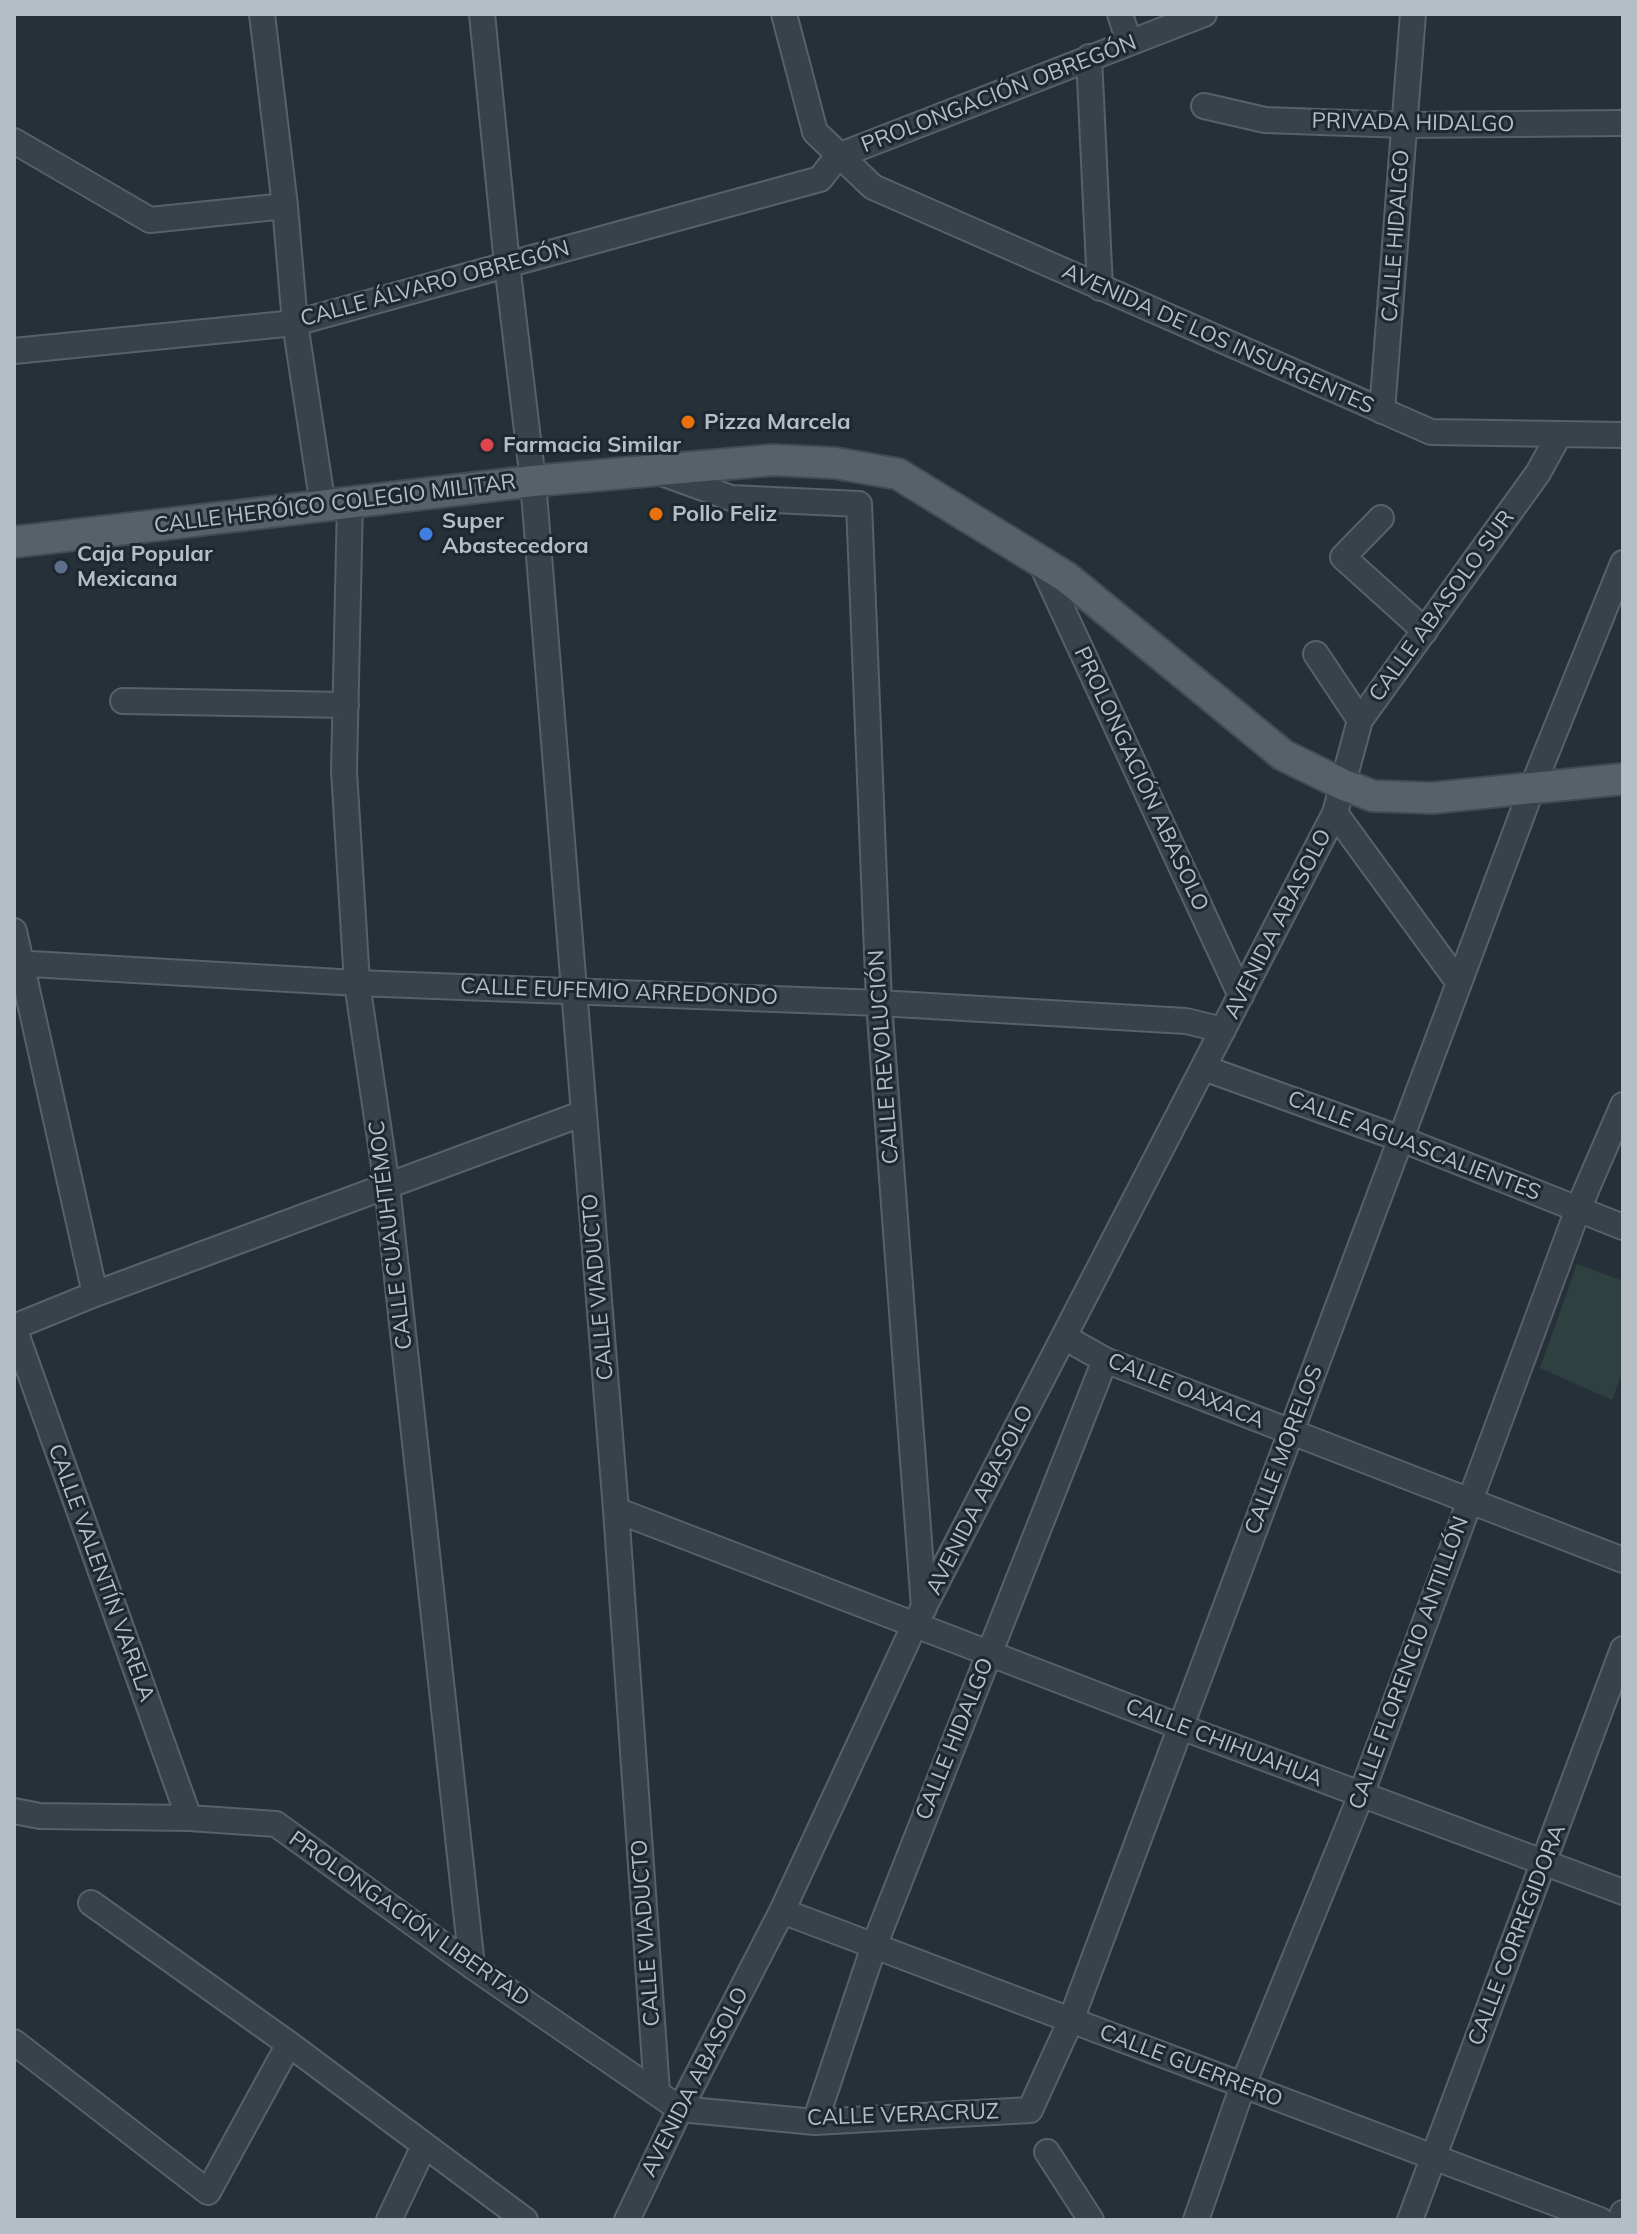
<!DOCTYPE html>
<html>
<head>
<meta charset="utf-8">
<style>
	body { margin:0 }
	#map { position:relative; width:1637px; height:2234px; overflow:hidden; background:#263039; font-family:Mulish,sans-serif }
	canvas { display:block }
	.frame { position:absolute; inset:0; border:16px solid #b5bdc5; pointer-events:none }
</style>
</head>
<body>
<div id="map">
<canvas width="1637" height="2234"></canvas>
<div class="frame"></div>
</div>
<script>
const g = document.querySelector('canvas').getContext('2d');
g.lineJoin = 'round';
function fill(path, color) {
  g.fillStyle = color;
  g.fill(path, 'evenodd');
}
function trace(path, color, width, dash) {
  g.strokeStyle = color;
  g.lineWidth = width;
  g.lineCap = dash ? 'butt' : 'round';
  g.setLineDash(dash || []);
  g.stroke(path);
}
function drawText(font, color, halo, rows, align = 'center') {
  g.font = font + ' Mulish,sans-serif';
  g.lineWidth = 6;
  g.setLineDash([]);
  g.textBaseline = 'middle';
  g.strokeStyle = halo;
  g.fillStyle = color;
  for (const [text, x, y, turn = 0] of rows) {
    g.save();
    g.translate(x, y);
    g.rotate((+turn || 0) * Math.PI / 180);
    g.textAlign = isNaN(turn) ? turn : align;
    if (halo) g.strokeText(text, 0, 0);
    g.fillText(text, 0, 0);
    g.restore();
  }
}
fill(new Path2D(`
	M1577 1264 1623 1281V1370L1612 1400 1540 1368Z`), '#2e4140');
const minor = new Path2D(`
	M262 14 285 206 295 323 323 506
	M482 14 507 264 533 481 616 1510 657 2092
	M784 14 815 132 873 187 1431 432 1623 435
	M1120 14 1129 42
	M1089 57 1100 288
	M1204 106 1265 120 1405 125 1623 123
	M14 141 150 220 285 206
	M14 351 295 323 820 179 838 156 1204 14
	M1382 411 1413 14
	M656 471 731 498 859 504 879 1003 924 1608
	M350 502 344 771 357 983 387 1186 472 1966
	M1381 518 1343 557 1425 631
	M1040 561 1241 996
	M1316 654 1360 720
	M123 701 346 705
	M1335 813 1459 983
	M14 931 95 1294
	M14 963 357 983 879 1003 1186 1021 1223 1030
	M1204 1068 1401 1139 1623 1227
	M14 1327 95 1294 584 1113
	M14 1328 189 1818
	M1064 1337 1105 1360 1623 1560
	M616 1510 1181 1727 1623 1892
	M14 1811 40 1816 189 1818 276 1824 472 1966 680 2109 815 2122 1030 2110 1071 2020 1532 788 1623 563
	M91 1903 289 2044 525 2220
	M782 1911 1600 2220
	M14 2042 208 2192 289 2044
	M815 2122 874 1946 1105 1360
	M1047 2152 1091 2220
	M389 2220 424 2146
	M627 2220 680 2109 782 1911 915 1624 1335 813 1360 720 1538 473 1559 435
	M1196 2220 1243 2085 1361 1795 1578 1209 1623 1105
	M1410 2220 1623 1649
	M1620 2220 1623 2213`);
const major = new Path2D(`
	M14 542 533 481 773 460 835 463 898 474 1066 577 1283 755 1344 785 1373 796 1432 798 1623 779`);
trace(minor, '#586068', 28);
trace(major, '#434b53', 34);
trace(minor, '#39424a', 24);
trace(major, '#58616a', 30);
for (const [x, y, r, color] of [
	[688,422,8,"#e8710a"],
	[487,445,8,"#e0444e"],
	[656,514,8,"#e8710a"],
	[426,534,8,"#3f7fe0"],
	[61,567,8,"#5c6f8a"]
]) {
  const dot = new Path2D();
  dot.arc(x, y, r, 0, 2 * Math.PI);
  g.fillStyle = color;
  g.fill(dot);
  trace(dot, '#1f272f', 3);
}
drawText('22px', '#b5bdc5', '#1f272f', [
	["PROLONGACIÓN OBREGÓN",999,94,-21],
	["PRIVADA HIDALGO",1413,123,1],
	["CALLE HIDALGO",1396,236,-86],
	["CALLE ÁLVARO OBREGÓN",435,284,-15],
	["AVENIDA DE LOS INSURGENTES",1218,339,24],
	["CALLE HERÓICO COLEGIO MILITAR",335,504,-7],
	["CALLE ABASOLO SUR",1442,606,-54],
	["PROLONGACIÓN ABASOLO",1141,779,65],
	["AVENIDA ABASOLO",1278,924,-63],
	["CALLE EUFEMIO ARREDONDO",619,992,2],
	["CALLE REVOLUCIÓN",884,1057,-94],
	["CALLE AGUASCALIENTES",1414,1146,21],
	["CALLE CUAUHTÉMOC",391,1235,-97],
	["CALLE VIADUCTO",598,1287,-95],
	["CALLE OAXACA",1186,1391,22],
	["CALLE MORELOS",1284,1450,-69],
	["AVENIDA ABASOLO",980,1500,-63],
	["CALLE VALENTÍN VARELA",101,1573,70],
	["CALLE FLORENCIO ANTILLÓN",1409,1663,-70],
	["CALLE HIDALGO",955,1739,-68],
	["CALLE CHIHUAHUA",1224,1743,21],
	["PROLONGACIÓN LIBERTAD",409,1919,35],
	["CALLE VIADUCTO",646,1933,-94],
	["CALLE CORREGIDORA",1517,1935,-69],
	["CALLE GUERRERO",1191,2066,21],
	["AVENIDA ABASOLO",695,2082,-63],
	["CALLE VERACRUZ",903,2115,-2]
]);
drawText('bold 22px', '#b5bdc5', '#1f272f', [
	["Pizza Marcela",704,422],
	["Farmacia Similar",503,445],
	["Pollo Feliz",672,514],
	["Super",442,521],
	["Abastecedora",442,546],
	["Caja Popular",77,554],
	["Mexicana",77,579]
], 'left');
</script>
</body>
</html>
